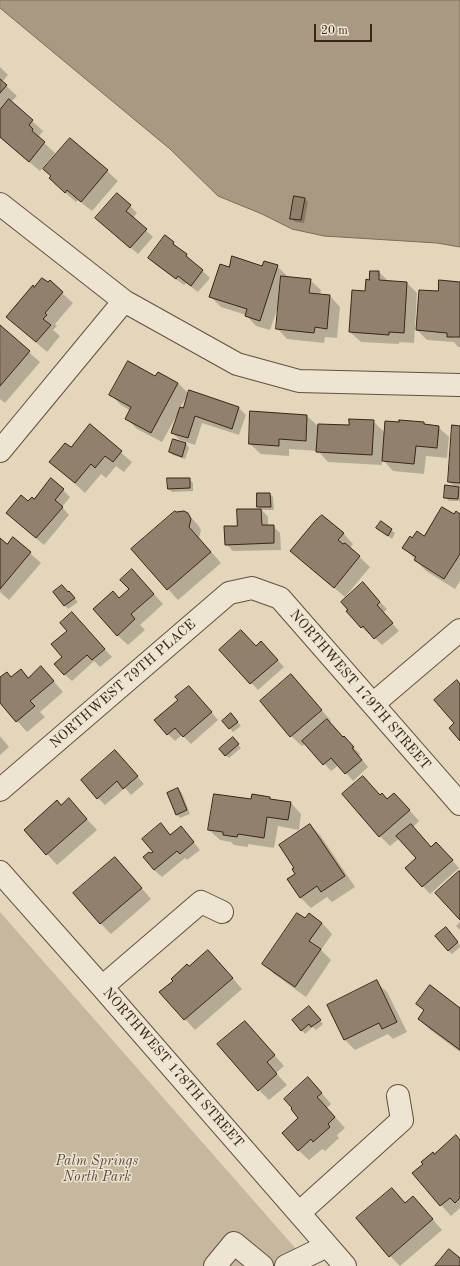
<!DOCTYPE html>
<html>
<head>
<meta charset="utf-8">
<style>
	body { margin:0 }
	#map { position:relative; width:460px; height:1266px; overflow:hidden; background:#e3d6ba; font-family:"Old Standard TT",serif }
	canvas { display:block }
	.scale { position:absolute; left:314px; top:24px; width:58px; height:18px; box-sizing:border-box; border:2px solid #392417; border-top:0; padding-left:5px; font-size:12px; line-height:14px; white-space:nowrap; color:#392417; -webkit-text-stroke:3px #ede4d2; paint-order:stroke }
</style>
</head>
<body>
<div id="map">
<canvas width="460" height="1266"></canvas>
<div class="scale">20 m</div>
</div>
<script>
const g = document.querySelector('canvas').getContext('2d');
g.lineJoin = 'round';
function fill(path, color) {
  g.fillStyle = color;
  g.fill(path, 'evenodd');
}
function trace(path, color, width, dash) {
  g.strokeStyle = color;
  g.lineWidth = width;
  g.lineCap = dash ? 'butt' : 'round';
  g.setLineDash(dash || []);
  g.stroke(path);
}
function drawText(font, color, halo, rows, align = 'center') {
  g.font = font + ' "Old Standard TT",serif';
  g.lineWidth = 3;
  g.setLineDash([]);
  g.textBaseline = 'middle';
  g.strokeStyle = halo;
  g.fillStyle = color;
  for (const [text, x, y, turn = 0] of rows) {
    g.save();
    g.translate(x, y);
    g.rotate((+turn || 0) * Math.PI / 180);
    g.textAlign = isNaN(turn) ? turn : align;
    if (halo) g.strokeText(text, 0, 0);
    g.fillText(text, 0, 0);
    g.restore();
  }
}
fill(new Path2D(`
	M0 912 311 1266H0Z`), '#c6b89e');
const water = new Path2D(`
	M0 0H460V247L437 243 324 236 292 229 262 214 218 196 170 149 0 8Z`);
fill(water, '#a99983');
trace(water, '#7c6a58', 1);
fill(new Path2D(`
	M0 67 8 75 2 82 17 96 11 102 43 131 39 136 43 140 42 141 55 153 40 171 0 138Z
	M70 139 107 171 118 181 92 211 78 200 76 202 61 189Z
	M305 199 308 202 304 223 295 222 291 218Z
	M130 206 137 213 133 218 153 237 138 254 96 218Z
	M173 243 210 278 198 292 186 283 184 285 156 265 149 258Z
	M277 266 288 277 310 280 321 290 320 295 330 296 340 307 337 338 325 337 324 343 287 339 277 328 279 307H278L270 330 256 326 246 315 221 307 211 297 229 268Z
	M379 272 388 281 407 283 417 293 414 343 399 342V344L361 342 350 332 370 281Z
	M50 282 73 303 55 324 57 326 53 330 60 336 47 352 7 317 34 288 48 284Z
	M460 283V347H458L454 342 427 340 417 330 439 292Z
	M0 327 40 362 5 403 0 399Z
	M156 377 178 383 189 394 190 392 239 408 246 415 239 435 202 423 195 445 180 440 172 433 179 414 178 413 162 442 137 429 126 418 131 411 121 405 111 395ZM187 396H188L184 409 180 408Z
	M251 412 307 416 319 427 350 426 373 421 385 433 424 423 426 425 438 427 449 437 447 458 426 456 424 474 393 471 382 459V465L328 462 318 451 289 449V456L261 454 250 444Z
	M90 426 132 462 124 472 116 466 106 478 101 474 85 493 51 462 71 449Z
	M460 427V501H449L445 497 455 487 449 482Z
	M174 440 186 444 189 448 185 459 173 455 170 452Z
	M189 479 193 483V491L172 492 169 488Z
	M63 490 70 497 62 507 69 515 44 545 14 520 28 503Z
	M270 494 273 497 274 510H262L268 517V526H273L280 533 281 550 233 551 226 544 238 527 261 510 258 507Z
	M188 514 198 525 201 530 199 538 221 563 178 600 132 549Z
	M460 515V581L455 589 426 571 403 547 413 539 424 537 454 516Z
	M381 522 395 533 392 539 377 528Z
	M343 533 353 544 350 548 370 567 345 597 302 561 291 551Z
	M13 538 41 563 9 600 0 592V539L7 545Z
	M142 581 163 604 140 625 145 630 128 645 117 635 119 599Z
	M370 591 387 609 383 613 399 631 382 645 370 633 369 634 361 627 350 610Z
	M54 592 68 593 72 595 78 602 68 609Z
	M72 613 112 657 100 667 94 661 72 681 64 674 63 658Z
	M256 647 268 649 284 667 258 690 221 650Z
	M21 670 29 678H51L63 692 40 712 45 717 27 732 0 702V679L12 678Z
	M301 686 331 721 329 723 360 754 359 756 368 767 353 781 339 765 331 771 306 743 302 746 291 736Z
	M196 694 218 720 191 744 182 735 175 741 168 734Z
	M231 715 241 726 233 732 223 721Z
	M0 736 9 747 0 755Z
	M236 742 241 748 229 758 225 755Z
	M122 759 144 784 131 795 125 788 105 805 98 798Z
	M363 777 381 796 387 800 404 804 419 821 413 827 431 847 443 850 459 868 430 894 406 868 417 858 400 838 390 846 380 836Z
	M178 789 182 793 190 814 180 818 177 814Z
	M270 798 271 800 291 803 301 814 299 830 278 826 274 848 248 844V847L234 845 231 842 220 840 209 830 252 800Z
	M69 800 97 830 57 865 25 830 62 806Z
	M161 824 171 836 188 835 200 850 187 860 185 858 162 877 154 870V852Z
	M310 825 320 835 355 887 332 902 327 897 311 908 300 897 295 868Z
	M125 869 151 899 111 934 100 923Z
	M305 919 322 923 332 934 321 950 331 960 306 997 274 974 264 964Z
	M460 922V930L456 926Z
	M449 932 460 945V947L452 954 448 950Z
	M218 961 242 989 195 1030 161 992Z
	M376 982 387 992 407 1032 393 1039 388 1034 355 1050 345 1040 328 1005Z
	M417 1003 460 1009V1052L429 1029 419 1019 425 1011Z
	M312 1011 323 1024 316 1030 313 1027 305 1034 294 1021Z
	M245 1022 284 1066 276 1073 287 1085 269 1100 259 1090Z
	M318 1089 331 1104 327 1108 345 1128 337 1135 339 1138 325 1151 322 1149 309 1160 298 1150Z
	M460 1140V1208L451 1216 441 1205 434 1155Z
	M413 1197 442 1230 400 1266 390 1256 405 1204Z`), '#0003');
const building = new Path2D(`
	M0 79 7 85 0 93Z
	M9 99 33 120 29 125 33 129 32 131 45 142 29 162 0 137V110Z
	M70 138 108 170 81 202 67 190 65 193 49 178 51 176 43 169Z
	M117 193 131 205 126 211 147 229 130 248 95 218Z
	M294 196 305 198 301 220 290 219Z
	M165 235 174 242 173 244 187 254 186 256 203 270 191 286 178 276 176 279 148 258Z
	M232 256 262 266 264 261 278 265 260 321 245 316 247 309 209 297 220 264 229 267Z
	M370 271H379V280L407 282 404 333 389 332V335L349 332 352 290 365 291 366 279 369 280Z
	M281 276 311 279 309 293 330 295 327 329 315 327 314 333 276 329Z
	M42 278 48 282 50 280 63 292 45 313 47 315 43 319 51 325 36 342 6 317 33 285 34 287Z
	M439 280 460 282V337H447V333L416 330 419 290 438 291Z
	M0 325 30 351 0 386Z
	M128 361 155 376 158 372 178 383 151 433 125 419 131 407 109 395Z
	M189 390 239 407 232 429 195 416 188 438 171 433 180 407 183 408Z
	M250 411 307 415 306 441 279 439V446L249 444Z
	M349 419 374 420 372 455 316 452 318 424 349 425Z
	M399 420 424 422V424L439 426 437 448 416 446 414 464 382 461 385 421 399 422Z
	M90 424 122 451 113 462 105 456 95 468 91 464 75 483 49 462 65 443 71 447Z
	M452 425 460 426V483L448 482Z
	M173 439 186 443 182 457 169 452Z
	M51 478 64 489 55 500 63 507 36 538 6 513 21 495 28 501 32 497 34 499Z
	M167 478H190V488L168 489Z
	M445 485 459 487 458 499 444 498Z
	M257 493H270L271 507H257Z
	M442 507 454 514 456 511 460 514V554L444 579 414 560 416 557 402 548 410 536 412 538 417 531 424 536Z
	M237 509H261L262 525H274V543L225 545 224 526H237Z
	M175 511 176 512 184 511 188 513 191 519 189 527 211 552 167 590 131 549Z
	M322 515 344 533 338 540 343 544 345 543 360 556 334 588 290 551 315 521Z
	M381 521 392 529 388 536 376 528Z
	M13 537 31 552 0 589V538L7 544Z
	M132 569 154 594 131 614 135 619 117 636 93 609 113 591 119 598 129 589 120 580Z
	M363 582 380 602 377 605 393 623 374 639 363 626 361 628 346 611 348 610 341 602Z
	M62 585 68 592 69 591 75 598 64 606 53 592Z
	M72 612 105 649 92 660 87 655 64 675 54 664 62 657 51 644 67 631 60 623Z
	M241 630 256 646 261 641 278 660 250 684 219 650Z
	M41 666 54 681 30 701 35 706 16 722 0 703V677L7 672 11 677 21 669 28 678Z
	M291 674 322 710 290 737 260 701Z
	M457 680 460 684V741L449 728 454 723 434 700Z
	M189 686 212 712 183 737 175 728 167 735 154 720 178 700 175 697Z
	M231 713 238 722 229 729 222 721Z
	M327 719 343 737 344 736 354 747 352 748 362 760 345 774 331 758 323 765 302 741Z
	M233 737 239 744 225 756 219 749Z
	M115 750 138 776 123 789 117 781 97 799 81 780Z
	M363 776 380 795 382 793 387 799 394 793 410 810 379 837 342 794Z
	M178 788 187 810 176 815 167 793Z
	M214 794 251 799 252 794 270 797V799L291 802 288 820 267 817 264 838 238 834 237 837 223 835V832L208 830Z
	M69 798 87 819 46 855 24 830 57 800 61 805Z
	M161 823 170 835 181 826 194 842 180 854 177 851 154 870 143 857 149 852 151 853 153 852 142 839Z
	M310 824 345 876 321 892 317 886 300 898 287 879 295 874 292 869 294 868 279 845Z
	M411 824 431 847 436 842 453 860 422 887 405 868 416 858 396 836Z
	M115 857 142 888 100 924 73 893Z
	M459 871H460V920L435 893Z
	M297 913 305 918 309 913 322 923 309 941 321 949 295 987 262 964Z
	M446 927 458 942 448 951 435 936Z
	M208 950 233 978 184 1020 159 992 173 981 171 979 187 964 189 966Z
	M377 980 397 1022 382 1029 379 1023 344 1040 327 1005Z
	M430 985 460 1008V1050L418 1019 424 1010 416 1004Z
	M309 1006 321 1020 311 1027 309 1024 301 1031 292 1020Z
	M245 1021 275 1055 267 1062 277 1074 258 1091 217 1044Z
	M308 1077 322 1093 317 1097 335 1117 328 1124 330 1127 313 1142 311 1139 298 1151 282 1133 298 1118 291 1109 292 1108 284 1099Z
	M456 1135 460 1140V1198L455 1203 450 1198 440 1206 412 1173 423 1164 421 1162 433 1152 434 1154Z
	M392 1188 405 1203 413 1196 433 1219 389 1257 356 1218Z
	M449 1249 460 1258V1266H435Z`);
fill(building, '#91816c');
trace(building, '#392417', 1);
const minor = new Path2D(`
	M0 204 124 301 237 364 299 381 460 385
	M0 451 124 301
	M373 704 460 630
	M0 790 229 593 252 588 280 598 460 804
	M0 872 102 987 345 1266
	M102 987 201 902 222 912
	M299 1213 402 1120 398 1096
	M215 1266 234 1243 262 1266
	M286 1266 327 1246`);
trace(minor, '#645040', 24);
trace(minor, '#ede4d2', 22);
drawText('14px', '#392417', '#ede4d2', [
	["NORTHWEST 79TH PLACE",123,684,-41],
	["NORTHWEST 179TH STREET",360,690,49],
	["NORTHWEST 178TH STREET",173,1068,49]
]);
drawText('italic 14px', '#5c4939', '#ede4d2', [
	["Palm Springs",97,1161],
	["North Park",97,1177]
]);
</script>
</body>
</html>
